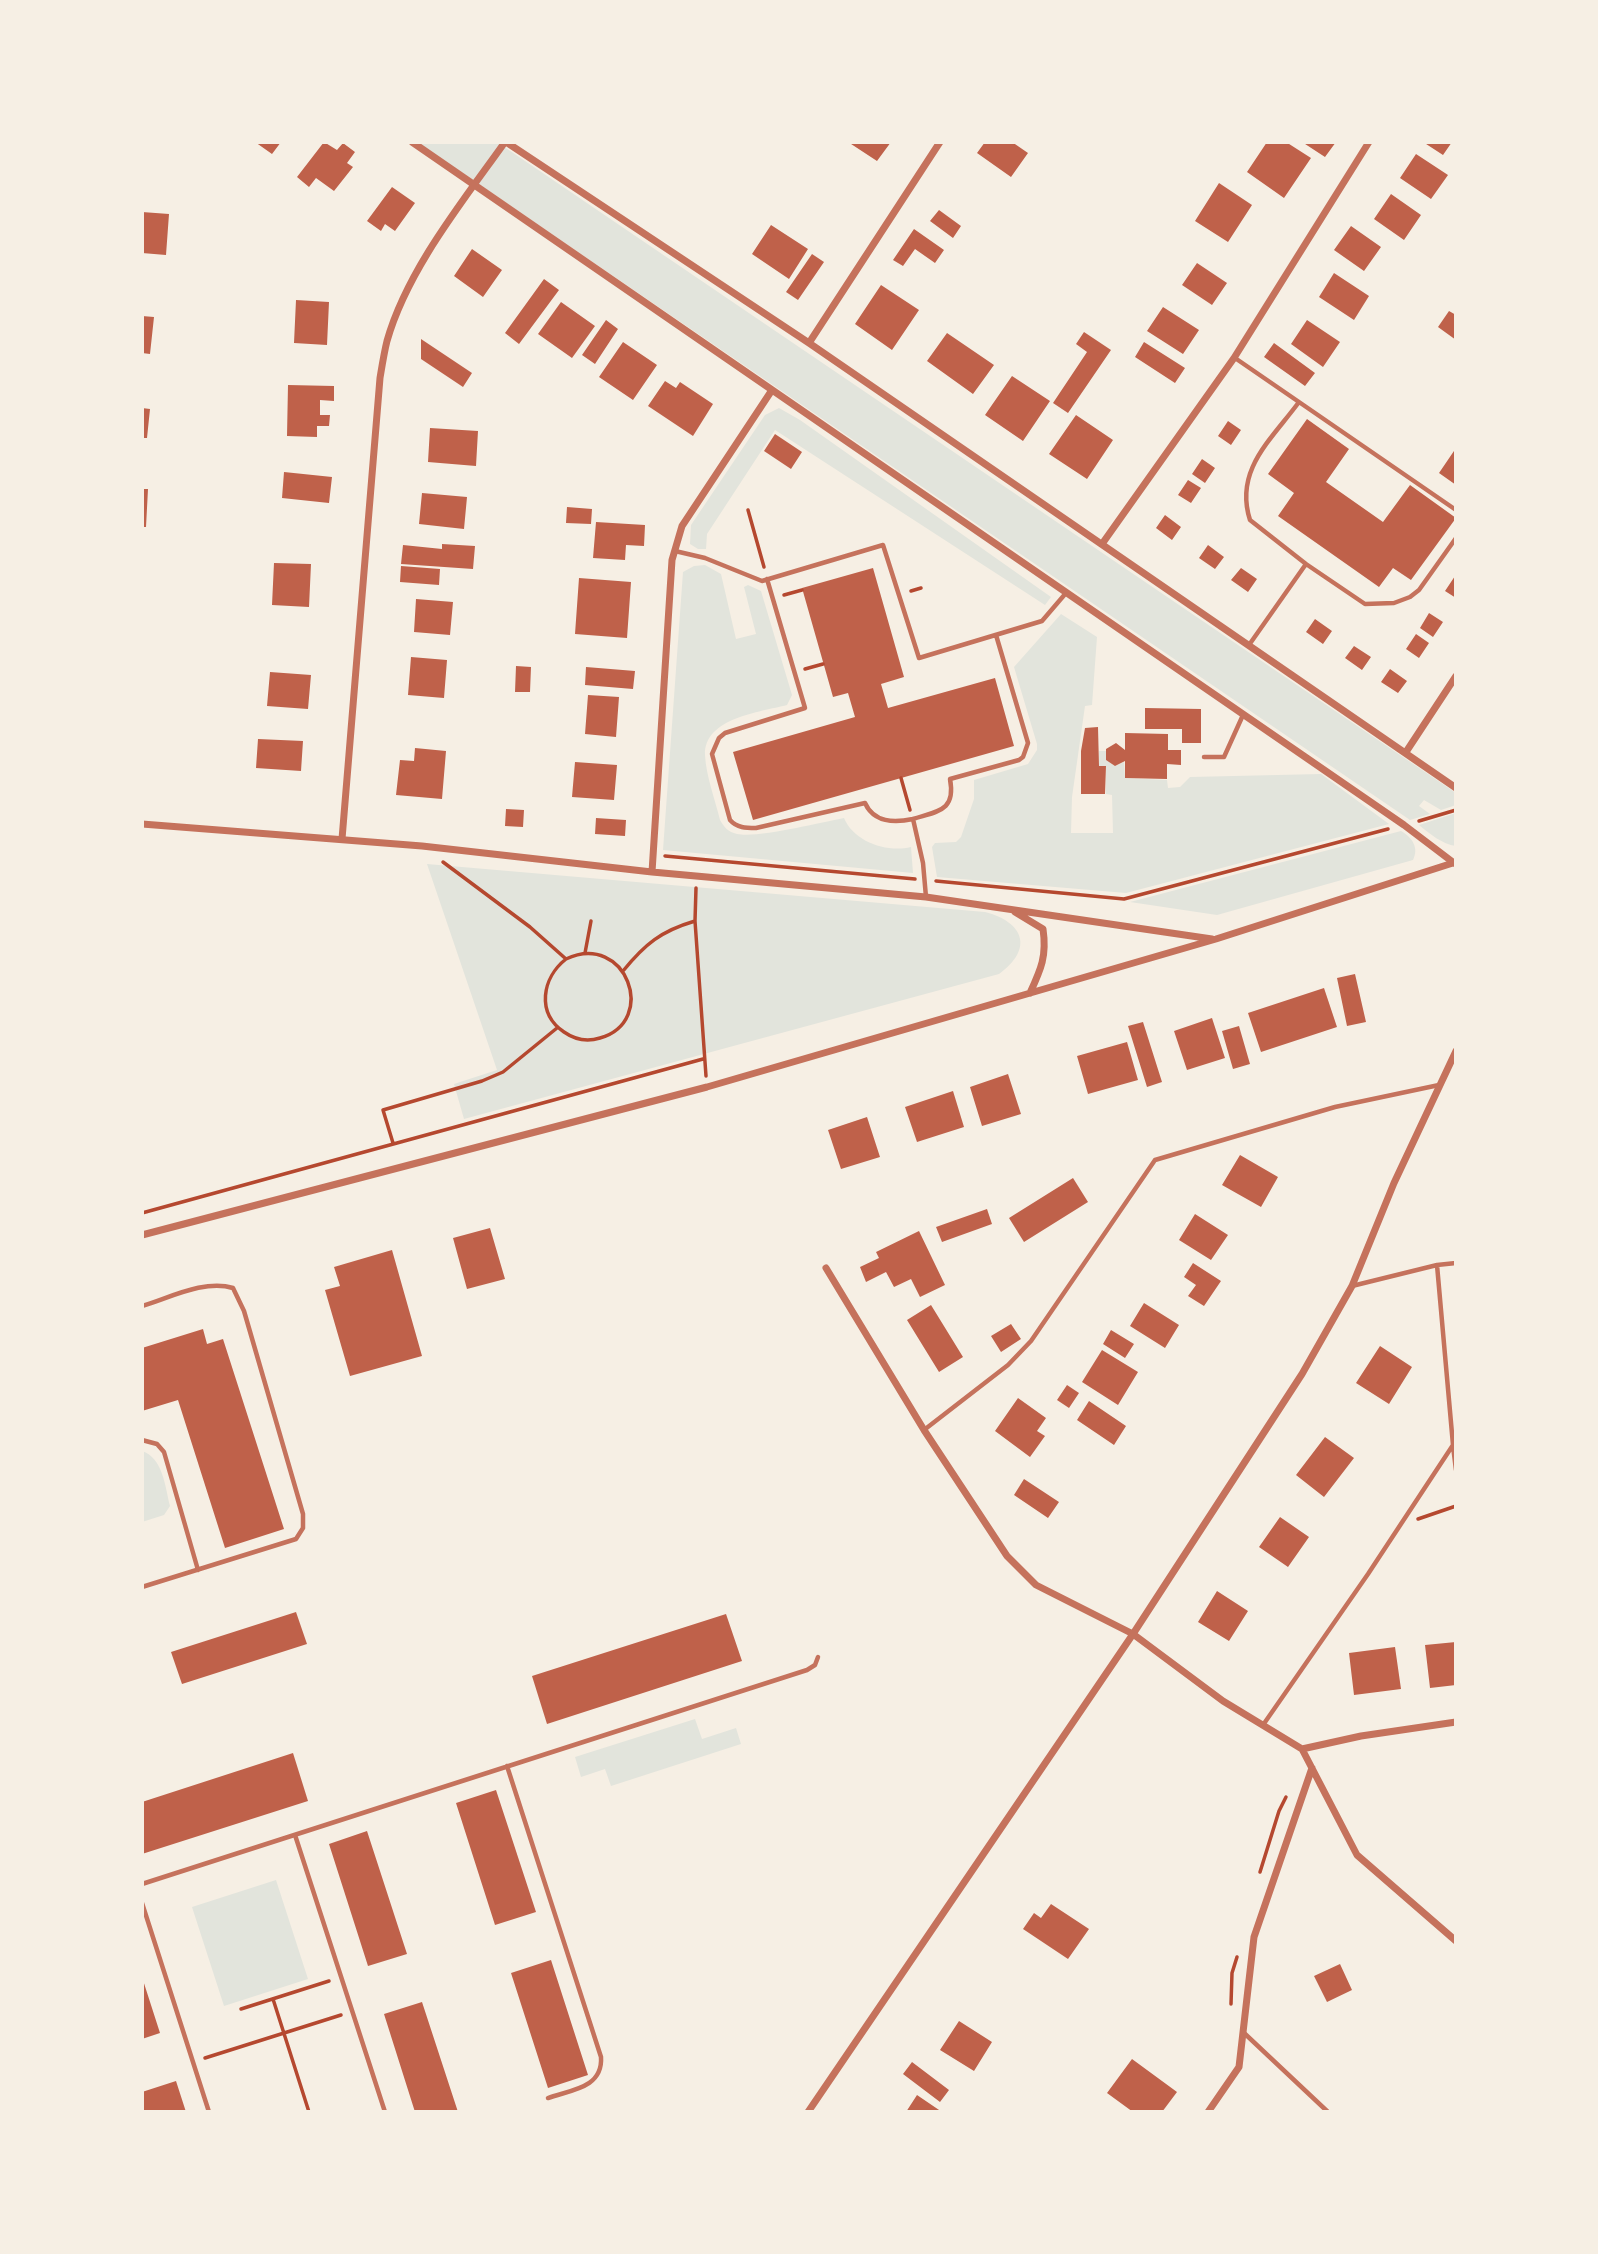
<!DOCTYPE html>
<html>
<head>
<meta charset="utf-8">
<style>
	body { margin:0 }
	#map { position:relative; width:1598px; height:2254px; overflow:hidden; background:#f6efe4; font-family:"Work Sans",sans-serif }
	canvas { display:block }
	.frame { position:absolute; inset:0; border:144px solid #f6efe4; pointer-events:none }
</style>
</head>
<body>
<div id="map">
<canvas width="1598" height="2254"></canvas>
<div class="frame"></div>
</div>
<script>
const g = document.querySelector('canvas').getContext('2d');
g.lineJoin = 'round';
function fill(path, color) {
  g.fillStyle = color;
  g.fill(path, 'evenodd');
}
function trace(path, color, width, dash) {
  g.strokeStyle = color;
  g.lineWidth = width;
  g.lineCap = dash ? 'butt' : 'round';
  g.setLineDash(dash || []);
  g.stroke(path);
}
fill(new Path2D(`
	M417 142H497L1456 793V805L1441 810 1424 800 1419 806 1430 814 1410 820Z
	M779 408 800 420 1051 597 1045 605 775 430 707 534 706 549H698L690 544 691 525 765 415Z
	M705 565 721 574 736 639 756 634 744 587 748 585 761 591 792 695 787 705C760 712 704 718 705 755 706 776 715 799 720 820 724 827 728 832 737 834 759 838 818 823 844 818 854 842 887 853 911 847L913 873 663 850 683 572 694 566Z
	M1061 614 1097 637 1092 705 1085 706 1072 797 1071 833H1113L1112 795 1106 794V766H1099V751H1106V760L1115 766 1124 762 1125 778 1167 780 1168 788 1180 787 1190 777 1321 774 1389 824 1126 893 937 877 932 847 935 843 956 842 961 837 974 799V780L1028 764 1037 750V744L1014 667Z
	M1456 813V846C1442 844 1430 834 1419 825Z
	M1401 831C1413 838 1419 848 1413 860L1217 915 1130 902Z
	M427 864 985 912C1024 922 1034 949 999 974L464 1119 454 1084 497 1070Z
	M142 1451C163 1458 165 1486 170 1506L164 1515 142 1522Z
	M695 1719 702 1739 736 1728 741 1744 611 1786 605 1769 581 1777 575 1757Z
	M276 1880 308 1979 224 2006 192 1907Z`), '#e2e4dc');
fill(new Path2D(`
	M255 142H281L272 154Z
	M324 142 337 150 343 143 355 152 347 163 353 167 334 191 316 178 309 187 297 177Z
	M848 142H891L877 161Z
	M985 142H1012L1028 153 1011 177 977 153Z
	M1267 142H1286L1311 158 1284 198 1247 172Z
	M1302 142H1336L1325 157Z
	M1423 142H1452L1443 155Z
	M1416 154 1448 175 1431 199 1400 178Z
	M1219 183 1252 205 1228 242 1195 221Z
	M392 187 415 203 395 231 385 224 381 231 367 221Z
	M1391 194 1421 215 1404 240 1374 219Z
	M939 210 961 226 953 238 930 221Z
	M142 212 169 214 166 255 142 253Z
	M771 225 808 249 789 279 752 254Z
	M1351 226 1381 247 1364 271 1334 250Z
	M914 229 944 250 935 263 915 249 903 266 893 260Z
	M472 249 502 270 483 297 454 276Z
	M812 254 824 262 798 300 786 292Z
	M1197 263 1227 283 1212 305 1182 285Z
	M1334 273 1369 296 1354 320 1319 297Z
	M544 279 559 290 519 344 505 333Z
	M881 285 919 310 892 350 855 324Z
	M296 300 329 302 327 345 294 343Z
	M561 302 595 326 572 358 538 334Z
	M1163 307 1199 330 1183 354 1147 331Z
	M1449 311 1456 315V340L1438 327Z
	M142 316 154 317 150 354 142 353Z
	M606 320 618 329 595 364 582 355Z
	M1307 320 1340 342 1323 367 1291 344Z
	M1084 332 1111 350 1068 413 1053 403 1087 352 1076 344Z
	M947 333 994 365 973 394 927 361Z
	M421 339 472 373 463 387 421 359Z
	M623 342 657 365 633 400 599 377Z
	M1144 342 1185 368 1175 383 1135 357Z
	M1274 343 1315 373 1305 386 1264 357Z
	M1012 376 1050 401 1023 441 985 415Z
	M665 381 676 388 680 382 713 404 693 436 648 406Z
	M288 385 334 386V401L320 400V415H330L329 426H317V437L287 436Z
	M142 408 150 409 147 438H142Z
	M1076 415 1113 440 1087 479 1049 454Z
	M1307 419 1349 449 1326 482 1383 522 1410 485 1456 518 1411 580 1393 568 1379 587 1278 516 1294 493 1268 474Z
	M1228 421 1241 430 1231 445 1218 436Z
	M430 428 478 431 476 466 428 462Z
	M775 434 802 452 791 469 764 451Z
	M1456 448V485L1439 473Z
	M1202 459 1215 468 1205 483 1192 474Z
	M284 472 332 477 329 503 282 498Z
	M1188 480 1201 488 1191 503 1178 495Z
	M142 489H148L146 527H142Z
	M422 493 467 497 464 529 419 524Z
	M567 507 592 509 591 524 566 523Z
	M1165 515 1181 527 1172 540 1156 528Z
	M596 522 645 525 644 546 626 545 625 560 593 558Z
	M442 544 475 546 473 569 401 564 403 545 442 549Z
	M1208 545 1224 557 1215 569 1199 558Z
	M274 563 311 564 309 607 272 605Z
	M401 566 440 569 439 585 400 582Z
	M873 568 904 677 881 684 888 708 995 678 1014 746 753 820 733 752 855 717 848 693 833 697 802 588Z
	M1241 568 1257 579 1248 592 1231 580Z
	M1455 576 1456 577V598L1445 591Z
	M579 578 631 582 627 638 575 634Z
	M416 599 453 602 450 635 414 632Z
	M1429 613 1443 622 1433 637 1420 628Z
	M1315 619 1332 631 1323 644 1306 632Z
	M1416 634 1429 643 1419 658 1406 649Z
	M1354 646 1371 657 1362 670 1345 658Z
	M411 657 447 660 444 698 408 695Z
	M516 666 531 667 530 692H515Z
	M586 667 635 671 633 689 585 685Z
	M1390 669 1407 681 1398 693 1381 682Z
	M270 672 311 675 308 709 267 706Z
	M588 695 619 697 616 737 585 734Z
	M1145 708 1201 709V743H1182V729H1145Z
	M1098 727 1099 766H1106L1105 794H1081V751L1085 728Z
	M1125 733 1168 734V750H1181V765L1167 764V779L1125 778V761L1115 766 1106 760V749L1116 743 1125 750Z
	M258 739 303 741 301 771 256 768Z
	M415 748 446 751 442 799 396 795 400 760 414 761Z
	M575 762 617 765 614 800 572 797Z
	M506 809 524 810 523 827 505 826Z
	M596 818 626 820 625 836 595 834Z
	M1355 974 1366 1022 1347 1026 1337 978Z
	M1324 988 1337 1027 1261 1052 1248 1013Z
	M1212 1018 1225 1058 1187 1070 1174 1031Z
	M1143 1022 1162 1082 1147 1087 1128 1026Z
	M1239 1026 1250 1064 1233 1069 1222 1031Z
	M1127 1042 1138 1080 1088 1094 1077 1056Z
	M1008 1074 1021 1114 982 1126 970 1087Z
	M953 1091 964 1127 917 1142 905 1107Z
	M867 1117 880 1157 841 1169 828 1130Z
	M1240 1155 1278 1177 1261 1207 1222 1185Z
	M1073 1178 1088 1202 1024 1242 1009 1218Z
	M987 1209 992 1224 942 1242 936 1227Z
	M1195 1214 1228 1235 1211 1260 1179 1240Z
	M490 1228 505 1279 467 1289 453 1238Z
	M919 1231 945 1285 920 1297 911 1279 894 1287 886 1272 866 1282 860 1267 879 1258 876 1252Z
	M392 1250 422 1356 350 1376 325 1290 340 1286 334 1267Z
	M1193 1263 1221 1281 1204 1306 1188 1296 1196 1285 1184 1277Z
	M1144 1303 1179 1325 1165 1348 1130 1326Z
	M931 1305 963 1357 939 1372 907 1320Z
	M1011 1324 1021 1339 1001 1352 991 1336Z
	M203 1329 207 1344 223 1339 284 1529 225 1548 178 1400 142 1411V1348Z
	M1111 1330 1134 1344 1125 1358 1103 1344Z
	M1380 1346 1412 1367 1389 1404 1356 1383Z
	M1102 1350 1138 1372 1118 1405 1082 1382Z
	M1067 1385 1079 1393 1069 1408 1057 1400Z
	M1018 1398 1046 1418 1037 1431 1045 1436 1030 1457 995 1431Z
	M1089 1401 1126 1426 1114 1445 1077 1420Z
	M1325 1437 1354 1458 1324 1497 1296 1475Z
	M1024 1479 1059 1502 1048 1518 1014 1495Z
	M1280 1517 1309 1537 1288 1567 1259 1547Z
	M1217 1591 1248 1611 1229 1641 1198 1622Z
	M296 1612 307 1644 182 1684 171 1652Z
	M726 1614 742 1661 547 1724 532 1676Z
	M1456 1642V1685L1430 1688 1425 1645Z
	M1395 1647 1401 1689 1354 1695 1349 1653Z
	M293 1753 308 1801 142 1854V1802Z
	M496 1790 536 1912 495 1925 456 1803Z
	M367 1831 407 1954 368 1966 329 1844Z
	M1051 1904 1089 1929 1068 1959 1023 1929 1034 1913 1041 1918Z
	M551 1960 588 2075 548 2088 511 1973Z
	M1340 1964 1352 1990 1327 2002 1314 1976Z
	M142 1977 160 2033 142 2039Z
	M422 2002 458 2112H415L384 2014Z
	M959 2021 992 2042 974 2071 940 2050Z
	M1132 2059 1177 2092 1162 2112H1133L1107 2093Z
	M912 2062 949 2090 940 2102 903 2074Z
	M176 2081 186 2112H144L142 2092Z
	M917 2095 942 2112H906Z`), '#bf614a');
trace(new Path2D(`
	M748 510 764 567
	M911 591 921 588
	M784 595 802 590
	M805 669 823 664
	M901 778 910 810
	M1419 821 1456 810
	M665 856 915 879
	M443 862 530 927 566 959C626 931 659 1021 600 1038 587 1042 574 1039 564 1032 536 1013 542 978 566 959
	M936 881 1124 899 1388 829
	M696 888 695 921 706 1076
	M585 953 591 921
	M623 971C645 944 661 931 695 921
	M393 1143 383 1110 482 1081 503 1072 557 1028
	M142 1213 703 1059
	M1418 1519 1456 1506
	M1260 1872 1279 1811 1286 1797
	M273 1999 309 2112
	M1231 2004 1232 1973 1237 1957
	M241 2009 329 1981
	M205 2058 341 2015`), '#b5482f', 3.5);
trace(new Path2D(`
	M1235 358 1456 510
	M1299 402C1271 440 1234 470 1250 520L1306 564
	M675 551 705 558 762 581 883 545 919 658 1042 621 1066 593
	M767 579 805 708 725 733 719 738 712 754 730 820C737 828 746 828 756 828L865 803C874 823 894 823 913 819L923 863 926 897
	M1249 645 1306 564 1365 604 1394 603 1410 597 1419 590 1456 538
	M1204 757H1224L1243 715
	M913 819C938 811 956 811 950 779L1019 760 1023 757 1028 743 996 635
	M1352 1286 1437 1265 1456 1263
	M142 1306C169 1298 205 1279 233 1288L244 1311 303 1514V1528L296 1539 142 1587
	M924 1430 1008 1365 1031 1341 1155 1160 1335 1107 1439 1085
	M142 1440 157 1444 164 1452 198 1570
	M1453 1446 1456 1470
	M1263 1725 1368 1574 1453 1445 1437 1265
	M507 1766 601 2057C603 2088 571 2090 548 2098
	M295 1835 385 2112
	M142 1884 807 1670 815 1665 818 1657
	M142 1903 209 2112
	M1243 2032 1328 2112`), '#c5725c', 4.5);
trace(new Path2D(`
	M412 142 1404 825 1454 863
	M506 142 809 343 1456 788
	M809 343 940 142
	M1102 544 1234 358 1369 142
	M1406 752 1456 676
	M142 824 422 846 652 872 926 897 1212 939
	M342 839 380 378C382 366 384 353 387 341 407 270 463 201 505 142
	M652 872 672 560 682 526 772 390
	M1015 912 1043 929C1047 956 1041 969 1030 993
	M142 1235 707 1087 1216 939 1456 862
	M1302 1749 1223 1701 1133 1634 1302 1374 1352 1286 1394 1183 1456 1051
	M1302 1749 1357 1855 1456 1941
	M1302 1749 1361 1736 1456 1722
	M808 2112 1133 1634 1036 1585 1007 1556 924 1430 826 1268
	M1208 2112 1239 2067 1254 1937 1312 1768`), '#c5725c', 7);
</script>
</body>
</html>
